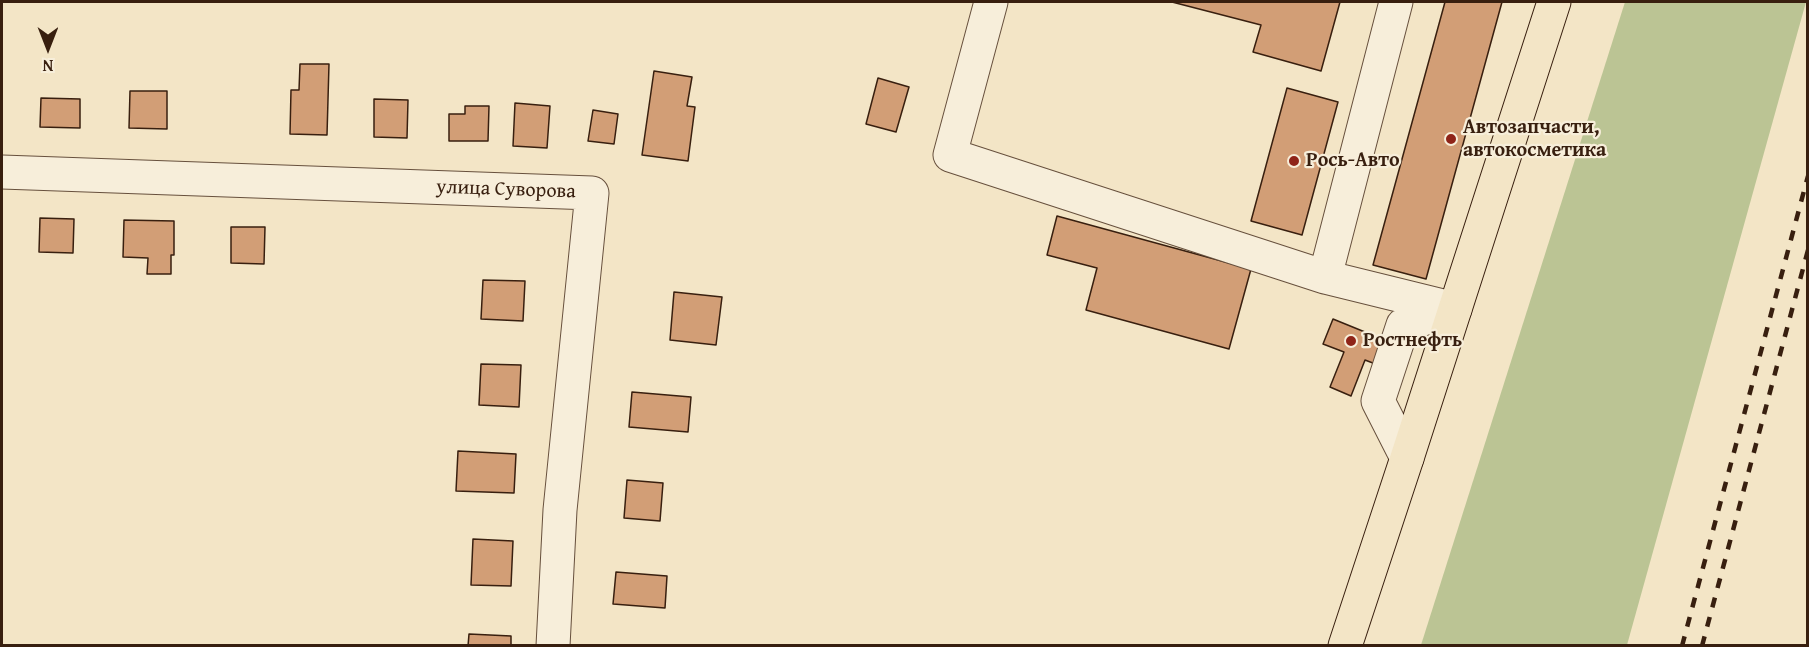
<!DOCTYPE html>
<html>
<head>
<meta charset="utf-8">
<style>
	body { margin:0 }
	#map { position:relative; width:1809px; height:647px; overflow:hidden; background:#f3e5c6; font-family:"Gentium Book Plus",serif }
	canvas { display:block }
	.frame { position:absolute; inset:0; border:3px solid #381f0f; pointer-events:none }
	.north { position:absolute; left:18px; top:18px; width:60px; height:60px; -webkit-text-stroke:4px #f7eeda; paint-order:stroke; rotate:180deg; font-size:16px; font-weight:700; line-height:24px; text-align:center; color:#381f0f }
	.north::after { content:''; display:block; margin:auto; width:21px; height:27px; background:#381f0f; clip-path:polygon(50% 0,100% 100%,50% 72%,0 100%) }
</style>
</head>
<body>
<div id="map">
<canvas width="1809" height="647"></canvas>
<div class="frame"></div>
<div class="north">N</div>
</div>
<script>
const g = document.querySelector('canvas').getContext('2d');
g.lineJoin = 'round';
function fill(path, color) {
  g.fillStyle = color;
  g.fill(path, 'evenodd');
}
function trace(path, color, width, dash) {
  g.strokeStyle = color;
  g.lineWidth = width;
  g.lineCap = dash ? 'butt' : 'round';
  g.setLineDash(dash || []);
  g.stroke(path);
}
function drawText(font, color, halo, rows, align = 'center') {
  g.font = font + ' "Gentium Book Plus",serif';
  g.lineWidth = 4.5;
  g.setLineDash([]);
  g.textBaseline = 'middle';
  g.strokeStyle = halo;
  g.fillStyle = color;
  for (const [text, x, y, turn = 0] of rows) {
    g.save();
    g.translate(x, y);
    g.rotate((+turn || 0) * Math.PI / 180);
    g.textAlign = isNaN(turn) ? turn : align;
    if (halo) g.strokeText(text, 0, 0);
    g.fillText(text, 0, 0);
    g.restore();
  }
}
fill(new Path2D(`
	M1625 2H1806L1627 645H1421Z`), '#bbc494');
const building = new Path2D(`
	M1172 2H1340L1321 71 1253 52 1261 25Z
	M1445 2H1502L1426 279 1373 265Z
	M300 64H329L327 135 290 134 291 90H299Z
	M654 71 692 77 687 106 695 107 688 161 642 155Z
	M878 78 909 87 896 132 866 124Z
	M1287 88 1338 102 1302 235 1251 221Z
	M130 91H167V129L129 128Z
	M41 98 80 99V128L40 127Z
	M374 99 408 100 407 138 374 137Z
	M515 103 550 106 547 148 513 146Z
	M465 106H489L488 141H449V114H465Z
	M593 110 618 114 614 144 588 141Z
	M1057 216 1251 269 1229 349 1086 310 1097 268 1047 255Z
	M40 218 74 219 73 253 39 252Z
	M124 220 174 221V255H171V274H147L148 258 123 257Z
	M231 227H265L264 264 231 263Z
	M483 280 525 281 523 321 481 319Z
	M674 292 722 297 716 345 670 340Z
	M1333 319 1387 341 1378 365 1365 360 1351 396 1330 387 1344 352 1323 344Z
	M481 364 521 365 519 407 479 405Z
	M632 392 691 397 688 432 629 427Z
	M458 451 516 454 514 493 456 491Z
	M627 480 663 483 660 521 624 518Z
	M473 539 513 541 511 586 471 585Z
	M616 572 667 576 665 608 613 604Z
	M469 634 511 636V646H468Z`);
fill(building, '#d29e76');
trace(building, '#381f0f', 1.5);
const minor = new Path2D(`
	M991 2 950 155 1325 277
	M1396 2 1325 277 1455 309
	M2 172 592 193 560 510 553 646
	M1407 458 1378 401 1403 325 1454 310`);
const major = new Path2D(`
	M1345 646 1407 458 1554 2`);
trace(minor, '#67503d', 35);
trace(major, '#381f0f', 35);
trace(minor, '#f7eeda', 33);
trace(major, '#f3e5c6', 33);
trace(new Path2D(`
	M1682 646 1808 176
	M1702 646 1808 250`), '#381f0f', 4.5, [10, 10]);
for (const [x, y, r, color] of [
	[1451,139,6,"#8f2418"],
	[1294,161,6,"#8f2418"],
	[1351,341,6,"#8f2418"]
]) {
  const dot = new Path2D();
  dot.arc(x, y, r, 0, 2 * Math.PI);
  g.fillStyle = color;
  g.fill(dot);
  trace(dot, '#f7eeda', 2);
}
drawText('bold 20px', '#381f0f', '#f7eeda', [
	["Автозапчасти,",1463,128],
	["автокосметика",1463,151],
	["Рось-Авто",1306,161],
	["Ростнефть",1363,341]
], 'left');
drawText('20px', '#381f0f', '#f7eeda', [
	["улица Суворова",506,190,2]
]);
</script>
</body>
</html>
